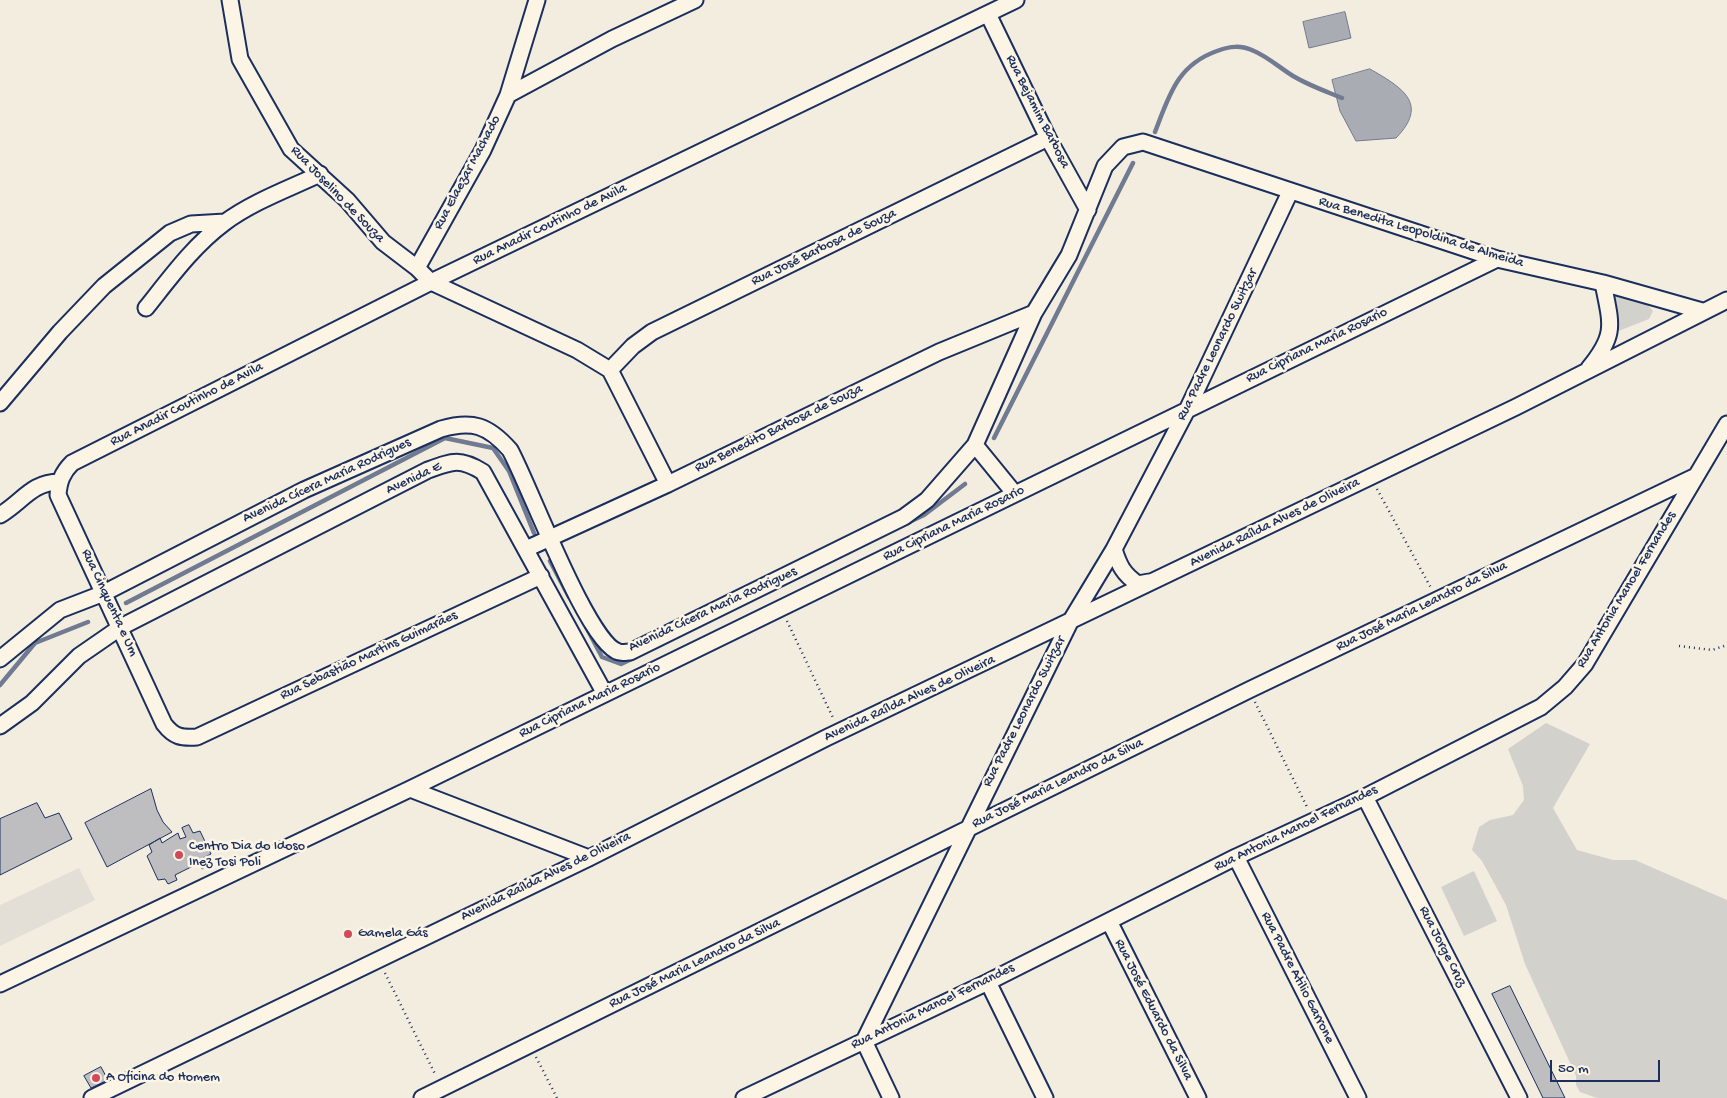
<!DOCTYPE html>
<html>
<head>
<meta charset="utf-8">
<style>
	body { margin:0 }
	#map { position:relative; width:1727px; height:1098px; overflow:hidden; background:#f3ede0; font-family:"Gochi Hand",sans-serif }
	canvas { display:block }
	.scale { position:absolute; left:1550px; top:1060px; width:110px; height:22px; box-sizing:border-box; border:2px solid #1b2f5e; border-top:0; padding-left:6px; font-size:15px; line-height:18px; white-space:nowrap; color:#1b2f5e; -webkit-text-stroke:4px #fcf5e5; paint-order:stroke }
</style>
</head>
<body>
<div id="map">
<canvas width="1727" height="1098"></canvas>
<div class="scale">50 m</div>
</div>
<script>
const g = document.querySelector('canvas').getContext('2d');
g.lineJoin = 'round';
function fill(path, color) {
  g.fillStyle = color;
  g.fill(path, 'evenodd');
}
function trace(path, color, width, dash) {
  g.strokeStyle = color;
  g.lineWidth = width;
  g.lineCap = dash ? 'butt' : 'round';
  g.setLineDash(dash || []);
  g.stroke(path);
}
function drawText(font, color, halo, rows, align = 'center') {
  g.font = font + ' "Gochi Hand",sans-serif';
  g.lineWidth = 5;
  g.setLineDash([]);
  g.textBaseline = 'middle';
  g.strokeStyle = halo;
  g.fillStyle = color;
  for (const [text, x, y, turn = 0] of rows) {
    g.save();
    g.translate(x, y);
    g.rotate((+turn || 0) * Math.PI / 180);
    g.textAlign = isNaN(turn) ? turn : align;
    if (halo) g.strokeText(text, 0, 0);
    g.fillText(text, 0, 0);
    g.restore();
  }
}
fill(new Path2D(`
	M79 868 95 900 0 946V905Z`), '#e3dfd6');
fill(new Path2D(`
	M1615 295 1647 304 1653 311 1649 319 1616 332Z
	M1546 723 1590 744 1553 808 1577 850 1613 860H1635L1727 900V1098H1597L1580 1092 1576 1085V1076L1525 964 1506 905 1482 861 1472 850 1479 827 1490 820 1513 815 1524 800 1523 786 1508 749Z
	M1474 871 1497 921 1464 936 1441 887Z`), '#d3d1cc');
const water = new Path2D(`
	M1345 12 1351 38 1309 48 1303 22Z
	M1370 69C1401 87 1430 103 1396 138L1356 141 1340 111 1332 80Z`);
fill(water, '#a9acb3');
trace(water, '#707a91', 1);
trace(new Path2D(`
	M1155 132C1169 96 1177 65 1217 51 1230 46 1241 45 1254 51 1268 57 1280 68 1293 76 1308 85 1325 91 1342 98
	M994 438 1133 163
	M905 524 924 515 965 484
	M550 561 569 597
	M126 603 445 438 493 448 509 471 534 533
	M584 623 602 657 621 664 636 657
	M0 685 35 643 88 622`), '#707a91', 4.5);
const building = new Path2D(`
	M151 789 157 810 163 822 172 832 107 867 85 823Z
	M37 803 45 818 59 813 72 839 0 875V819Z
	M189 825 193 833 200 831 211 854 203 858 208 865 202 869 199 863 175 875 177 880 168 884 165 879 158 880 147 856 152 852 149 845 160 838 162 843 178 833 180 839 186 837 182 828Z
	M1510 986 1565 1098H1543L1492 994Z
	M101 1067 108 1080 91 1088 84 1076Z`);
fill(building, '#bebec0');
trace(building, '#1b2f5e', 1);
const minor = new Path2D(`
	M230 0 240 59 291 149 347 200 383 242 417 268
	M537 0 508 95 483 150 417 268 431 282 577 350 610 370 668 484
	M988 14 1048 138 1088 210
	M508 95 612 39 695 0
	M146 308C170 278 193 246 224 223 252 202 288 189 320 174
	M1589 368C1617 334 1611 324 1603 283
	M610 370 633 346 652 332 1048 138
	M0 403 60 332 104 286 170 233 191 224 225 222
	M975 445 1015 494
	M0 515C22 502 32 482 59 482
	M526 549 668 484 939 352 1034 313
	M1114 549C1119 565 1123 574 1138 584L1149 582
	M541 576 197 737C181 738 174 737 164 724L58 495C59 482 62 473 72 463L431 282 1016 0
	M0 659 60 610 104 593 304 490 441 429C472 420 488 425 510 450 529 484 588 645 619 652 622 653 627 652 630 652L904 517 927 500 975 445 1034 313 1069 255 1105 166 1123 147 1143 142 1497 259 1603 283 1702 311
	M0 726 32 703 79 656 121 627 428 470C453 461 460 458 483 472L605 694
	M410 789 589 858
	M1365 797 1519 1098
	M1236 857 1358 1098
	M1109 921 1198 1098
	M988 982 1045 1098
	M0 984 410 789 1497 259
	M92 1098 589 858 826 738 1516 407 1727 300
	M422 1098 1249 690 1696 476
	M744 1098 988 982 1236 857 1365 797 1541 707 1565 687 1585 664 1727 424
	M891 1098 864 1041 1070 622 1114 549 1188 408 1290 192`);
trace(minor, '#1b2f5e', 19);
trace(new Path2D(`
	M1377 489 1431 588
	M787 621 834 720
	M1679 646 1712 650 1727 645
	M1255 702 1307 807
	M385 973 436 1076
	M536 1057 557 1098`), '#1b2f5e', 2.5, [1, 4]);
trace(minor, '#fcf5e5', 15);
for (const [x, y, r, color] of [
	[179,855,5,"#d1495b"],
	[348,934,5,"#d1495b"],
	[96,1078,5,"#d1495b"]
]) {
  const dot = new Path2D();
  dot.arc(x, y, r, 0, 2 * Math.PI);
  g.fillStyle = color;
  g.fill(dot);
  trace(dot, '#fcf5e5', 2);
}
drawText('14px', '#1b2f5e', '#fcf5e5', [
	["Rua Bejamim Barbosa",1037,112,63],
	["Rua Elaezar Machado",468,173,-62],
	["Rua Joselino de Souza",337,195,46],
	["Rua Anadir Coutinho de Avila",550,225,-26],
	["Rua Benedita Leopoldina de Almeida",1421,233,17],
	["Rua José Barbosa de Souza",824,248,-26],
	["Rua Padre Leonardo Switzar",1218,345,-64],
	["Rua Cipriana Maria Rosario",1317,346,-26],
	["Rua Anadir Coutinho de Avila",187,405,-27],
	["Rua Benedito Barbosa de Souza",779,429,-26],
	["Avenida E",414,479,-25],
	["Avenida Cícera Maria Rodrigues",327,481,-25],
	["Avenida Raílda Alves de Oliveira",1275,523,-26],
	["Rua Cipriana Maria Rosario",954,524,-26],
	["Rua Antonia Manoel Fernandes",1627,590,-59],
	["Rua Cinquenta e Um",109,603,65],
	["Rua José Maria Leandro da Silva",1422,607,-26],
	["Avenida Cícera Maria Rodrigues",713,610,-25],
	["Rua Sebastião Martins Guimarães",369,656,-25],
	["Avenida Raílda Alves de Oliveira",910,699,-25],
	["Rua Cipriana Maria Rosario",590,701,-26],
	["Rua Padre Leonardo Switzar",1025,712,-63],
	["Rua José Maria Leandro da Silva",1058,784,-26],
	["Rua Antonia Manoel Fernandes",1296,829,-26],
	["Avenida Raílda Alves de Oliveira",546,877,-26],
	["Rua Jorge Cruz",1442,947,63],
	["Rua José Maria Leandro da Silva",695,964,-26],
	["Rua Padre Atilio Garrone",1297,978,63],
	["Rua Antonia Manoel Fernandes",933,1007,-26],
	["Rua José Eduardo da Silva",1153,1010,63]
]);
drawText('14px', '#1b2f5e', '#fcf5e5', [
	["Centro Dia do Idoso",189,847],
	["Inez Tosi Poli",189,863],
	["Gamela Gás",358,934],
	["A Oficina do Homem",106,1078]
], 'left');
</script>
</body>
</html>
